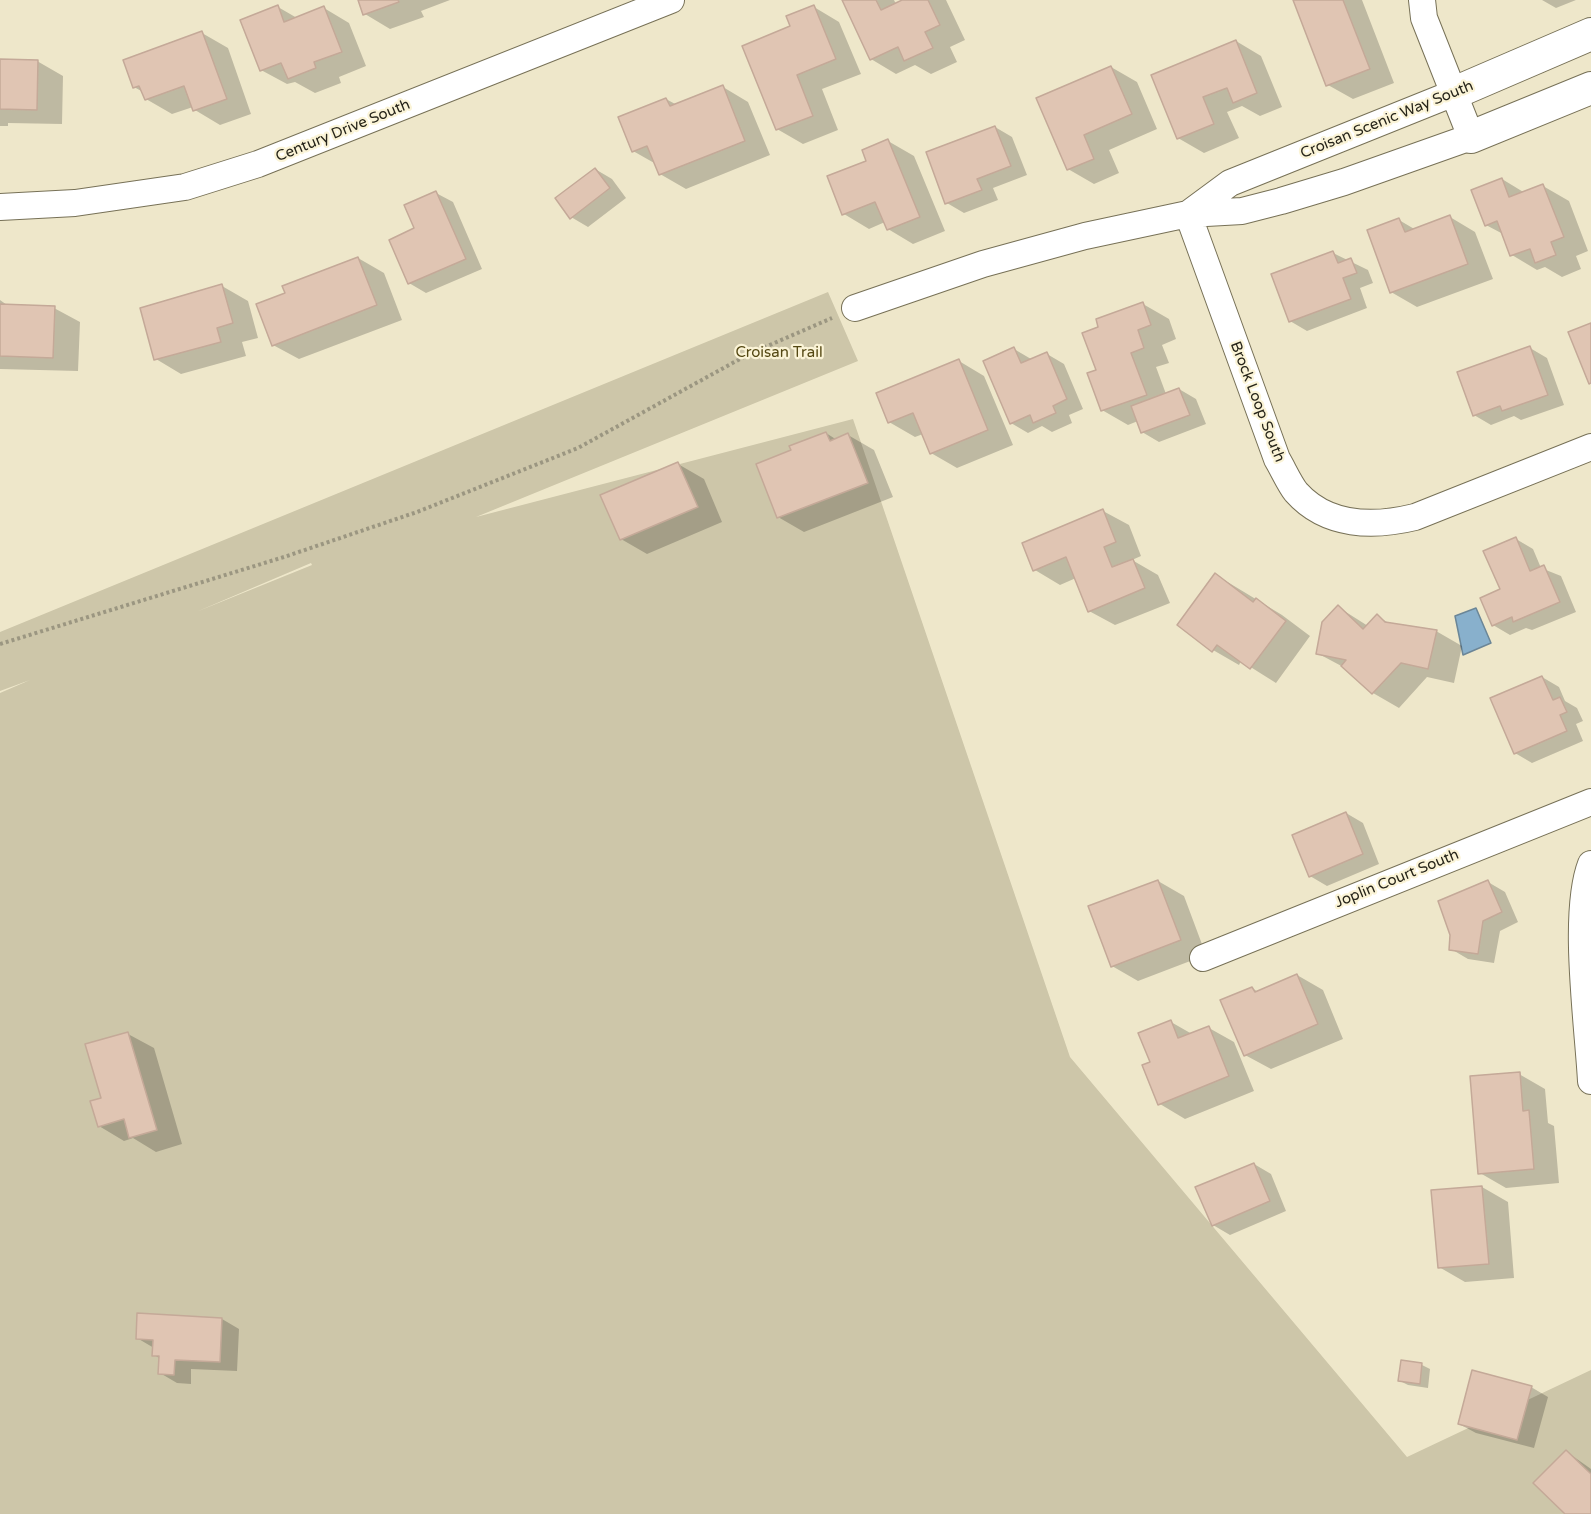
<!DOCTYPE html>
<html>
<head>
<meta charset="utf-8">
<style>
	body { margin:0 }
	canvas { display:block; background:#eee7ca }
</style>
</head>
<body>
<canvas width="1591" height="1514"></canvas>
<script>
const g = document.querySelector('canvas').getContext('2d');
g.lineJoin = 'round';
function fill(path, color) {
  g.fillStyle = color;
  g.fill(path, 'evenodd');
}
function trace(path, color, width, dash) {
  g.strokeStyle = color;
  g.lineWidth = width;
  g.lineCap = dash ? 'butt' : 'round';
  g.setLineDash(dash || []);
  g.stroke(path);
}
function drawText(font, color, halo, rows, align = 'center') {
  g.font = font + ' "Varela Round",sans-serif';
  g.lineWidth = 4.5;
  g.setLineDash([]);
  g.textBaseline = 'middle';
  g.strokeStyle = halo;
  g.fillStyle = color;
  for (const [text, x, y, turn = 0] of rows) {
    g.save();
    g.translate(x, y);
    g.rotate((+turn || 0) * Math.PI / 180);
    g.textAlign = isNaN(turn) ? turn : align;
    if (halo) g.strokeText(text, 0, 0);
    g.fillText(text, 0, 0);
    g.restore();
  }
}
fill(new Path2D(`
	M828 292 858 361 476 517 853 419 1070 1057 1407 1457 1591 1370V1514H0V693L30 680 0 691V632ZM311 563 312 565 196 612Z`), '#cdc6a9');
const water = new Path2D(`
	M1476 608 1491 643 1463 655 1455 616Z`);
fill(water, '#88b0cc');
trace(water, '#6b8697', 1.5);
fill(new Path2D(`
	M359 0H450L421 11 424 17 390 29 365 14Z
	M844 0H894L896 4 905 0H946L965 40 950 47 957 62 931 74 915 65 896 74 871 59Z
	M1294 0H1362L1394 83 1353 99 1328 85Z
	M1542 0H1576L1556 8Z
	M278 7 297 18 324 8 349 23 366 66 339 77 341 83 315 93 295 82 287 84 261 70Z
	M814 7 839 22 861 74 822 89 838 130 803 144 777 129 792 27Z
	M202 33 228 48 251 114 220 125 195 110 193 107 172 114 146 99 143 92 134 87Z
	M1236 41 1261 56 1282 107 1260 116 1242 106 1227 112 1239 138 1204 153 1178 138Z
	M0 61H37L63 76 62 124 8 123V126H0Z
	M1111 67 1137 82 1157 129 1109 150 1119 173 1094 184 1068 169Z
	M723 87 748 102 770 155 686 189 660 174 656 164 633 151 666 99 677 105Z
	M995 127 1012 137 1027 175 993 188 998 200 964 213 947 203Z
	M888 141 914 156 945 231 913 244 888 229 885 222 869 229 844 214 868 161Z
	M595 169 612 179 626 198 588 227 571 217Z
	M1502 179 1525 193 1543 186 1569 201 1588 251 1576 256 1581 269 1562 277 1545 267 1537 270 1512 255 1503 234 1486 225Z
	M436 193 453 202 482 269 426 293 409 283Z
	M1450 217 1475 232 1493 279 1417 307 1391 292 1399 220 1416 230Z
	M1333 253 1368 270 1373 283 1360 288 1367 308 1307 331 1290 321Z
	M358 258 384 273 402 320 299 359 273 345 287 293Z
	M222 286 248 301 258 338 242 342 246 356 181 374 156 359Z
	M0 300 7 305 54 308 80 322 78 371 0 369Z
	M1143 304 1169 319 1176 339 1162 345 1169 363 1156 367 1166 394 1179 389 1196 399 1206 424 1159 442 1142 432 1138 421 1128 425 1102 410 1098 371 1100 327Z
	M1530 348 1547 358 1564 405 1521 420 1514 416 1491 425 1474 415Z
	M1014 349 1031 359 1047 354 1064 364 1083 409 1069 415 1072 423 1052 432 1042 426 1028 433 1011 423Z
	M959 361 984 376 1013 445 957 468 931 453 923 434 915 437 889 422Z
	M826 433 837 440 848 435 874 450 893 497 804 532 778 517 793 451Z
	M678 464 704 479 722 522 647 554 621 539Z
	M1103 511 1129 525 1141 556 1132 560 1158 575 1170 603 1115 625 1089 611 1076 578 1060 585 1035 570Z
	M1516 539 1533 549 1541 568 1561 576 1576 612 1532 630 1526 628 1510 635 1493 625Z
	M1216 575 1282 615 1310 636 1276 683 1241 661 1239 665 1213 650Z
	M1338 607 1368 626 1377 616 1392 625 1436 631 1462 646 1454 683 1427 677 1399 708 1373 693 1347 669 1317 653Z
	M1542 677 1559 687 1565 701 1577 708 1583 721 1576 724 1583 741 1532 763 1515 753Z
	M1346 813 1363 823 1379 864 1327 886 1310 876Z
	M1158 881 1184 896 1206 955 1138 981 1112 966Z
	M1488 882 1505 892 1518 922 1500 931 1494 963 1468 959 1451 949Z
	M1297 975 1323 990 1343 1039 1271 1069 1245 1055 1252 988 1258 992Z
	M1171 1022 1192 1034 1209 1028 1234 1042 1254 1091 1185 1119 1160 1104 1152 1063Z
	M128 1034 154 1048 182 1144 156 1152 133 1138 124 1141 99 1126 103 1099Z
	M1519 1074 1545 1089 1548 1123 1554 1126 1559 1183 1506 1188 1480 1173Z
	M1254 1164 1271 1174 1286 1211 1230 1235 1213 1225Z
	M1482 1187 1508 1202 1514 1278 1465 1282 1439 1267Z
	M222 1319 239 1329 237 1371 191 1369V1384L177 1383 160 1373 161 1359 154 1355V1348L137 1338Z
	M1402 1362 1422 1365 1430 1369 1428 1388 1408 1385 1400 1381Z
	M1531 1387 1548 1397 1534 1448 1476 1433 1459 1424Z
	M1567 1452 1591 1469V1514H1567Z`), '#0003');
const building = new Path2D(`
	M358 0H398L399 2 363 15Z
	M842 0H876L881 10 902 0H928L940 25 925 32 933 48 904 61 898 47 870 60Z
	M1293 0H1343L1370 69 1326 86Z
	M278 5 284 22 324 6 342 52 314 62 316 68 288 79 281 63 260 71 240 20Z
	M814 5 836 59 797 75 813 116 776 130 742 46 790 26 786 16Z
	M202 31 227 99 193 111 184 86 145 100 139 86 133 88 123 60Z
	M1236 40 1257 93 1233 103 1227 88 1203 97 1214 124 1177 139 1151 75Z
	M0 59 38 60 37 110 0 109Z
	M1111 66 1132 114 1084 135 1094 159 1067 170 1036 98Z
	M723 85 745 141 659 175 647 146 632 152 618 117 666 98 670 106Z
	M995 126 1011 166 977 179 982 190 945 204 926 152Z
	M888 139 920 217 887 230 875 202 842 215 827 176 866 161 862 150Z
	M595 168 610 188 570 219 555 198Z
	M1502 178 1509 197 1543 184 1564 237 1551 242 1556 255 1535 263 1530 249 1510 256 1497 221 1485 226 1471 190Z
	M436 191 466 259 408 284 389 240 414 228 404 205Z
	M1450 215 1468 264 1390 293 1367 230 1399 218 1405 232Z
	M1333 251 1338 263 1351 258 1357 273 1343 278 1351 299 1289 322 1271 274Z
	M358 257 377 305 272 346 256 304 285 293 282 286Z
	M222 284 233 323 217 328 221 342 154 360 140 308Z
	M1143 302 1151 325 1138 330 1144 348 1131 353 1147 395 1101 411 1087 373 1096 370 1082 333 1098 327 1096 319Z
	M0 304 55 306 53 358 0 356Z
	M1591 323V383L1589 384 1568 332Z
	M1530 346 1548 395 1502 411 1500 406 1473 416 1457 372Z
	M1014 347 1021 363 1047 352 1067 399 1053 406 1056 413 1033 423 1030 415 1010 424 983 361Z
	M959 359 988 430 930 454 913 413 888 423 876 393Z
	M1179 388 1190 415 1141 433 1131 406Z
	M826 432 830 441 848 433 868 483 777 518 756 464 791 450 789 446Z
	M678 462 698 507 620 540 600 495Z
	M1103 509 1116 542 1104 547 1112 567 1133 559 1145 588 1088 612 1066 557 1033 571 1022 543Z
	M1516 537 1530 571 1544 565 1560 602 1513 622 1512 617 1492 626 1480 598 1500 589 1483 551Z
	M1215 573 1253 602 1256 598 1286 621 1250 669 1217 645 1212 652 1177 625Z
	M1338 605 1363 629 1377 614 1385 622 1437 630 1428 669 1401 663 1372 694 1341 666 1346 660 1316 654 1322 622Z
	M1542 676 1553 700 1560 697 1567 712 1560 715 1567 731 1514 754 1490 698Z
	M1346 812 1363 854 1309 877 1292 835Z
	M1158 880 1181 940 1111 967 1088 906Z
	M1488 880 1502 912 1483 921 1478 954 1449 950 1450 935 1438 901Z
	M1297 974 1318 1024 1244 1056 1220 1000 1252 987 1255 992Z
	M1171 1020 1178 1038 1209 1026 1229 1076 1158 1105 1142 1065 1150 1062 1138 1033Z
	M128 1032 157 1130 129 1138 124 1119 98 1127 90 1101 101 1098 85 1044Z
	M1520 1072 1523 1111 1529 1110 1534 1169 1478 1174 1470 1076Z
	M1254 1163 1270 1201 1212 1226 1195 1187Z
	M1482 1186 1489 1264 1438 1268 1431 1190Z
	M137 1313 222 1318 220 1362 175 1360 174 1375 158 1374 159 1356H152L153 1340 136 1339Z
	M1401 1360 1422 1363 1420 1384 1398 1381Z
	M1472 1370 1532 1386 1517 1440 1458 1424Z
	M1566 1450 1591 1474V1514H1565L1533 1483Z`);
fill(building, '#e0c5b3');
trace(building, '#c4a998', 1.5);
const minor = new Path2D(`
	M0 207 75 203 185 187 258 164 671 0
	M1188 214 1277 459C1283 469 1289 483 1296 492 1327 527 1374 527 1415 517L1591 447
	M1188 214 1230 183 1454 93
	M855 308 983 264 1085 236 1188 214 1242 211 1281 201 1344 182 1471 137 1424 18 1422 0
	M1591 864C1572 913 1588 1025 1591 1081
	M1203 958 1591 802`);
const tertiary = new Path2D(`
	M1454 93 1591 34
	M1471 137 1591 88`);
trace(minor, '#777157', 28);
trace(tertiary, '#777157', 34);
trace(new Path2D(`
	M0 644 284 557 417 512 578 448 749 354 832 318`), '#9b9681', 4, [3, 3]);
trace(minor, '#fff', 26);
trace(tertiary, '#fff', 32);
drawText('15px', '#27251a', '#fbf4d7', [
	["Croisan Scenic Way South",1387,120,-22],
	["Century Drive South",343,131,-22],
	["Brock Loop South",1257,402,69],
	["Joplin Court South",1397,879,-22]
]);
drawText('15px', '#544813', '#fbf4d7', [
	["Croisan Trail",779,353]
]);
</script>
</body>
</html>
